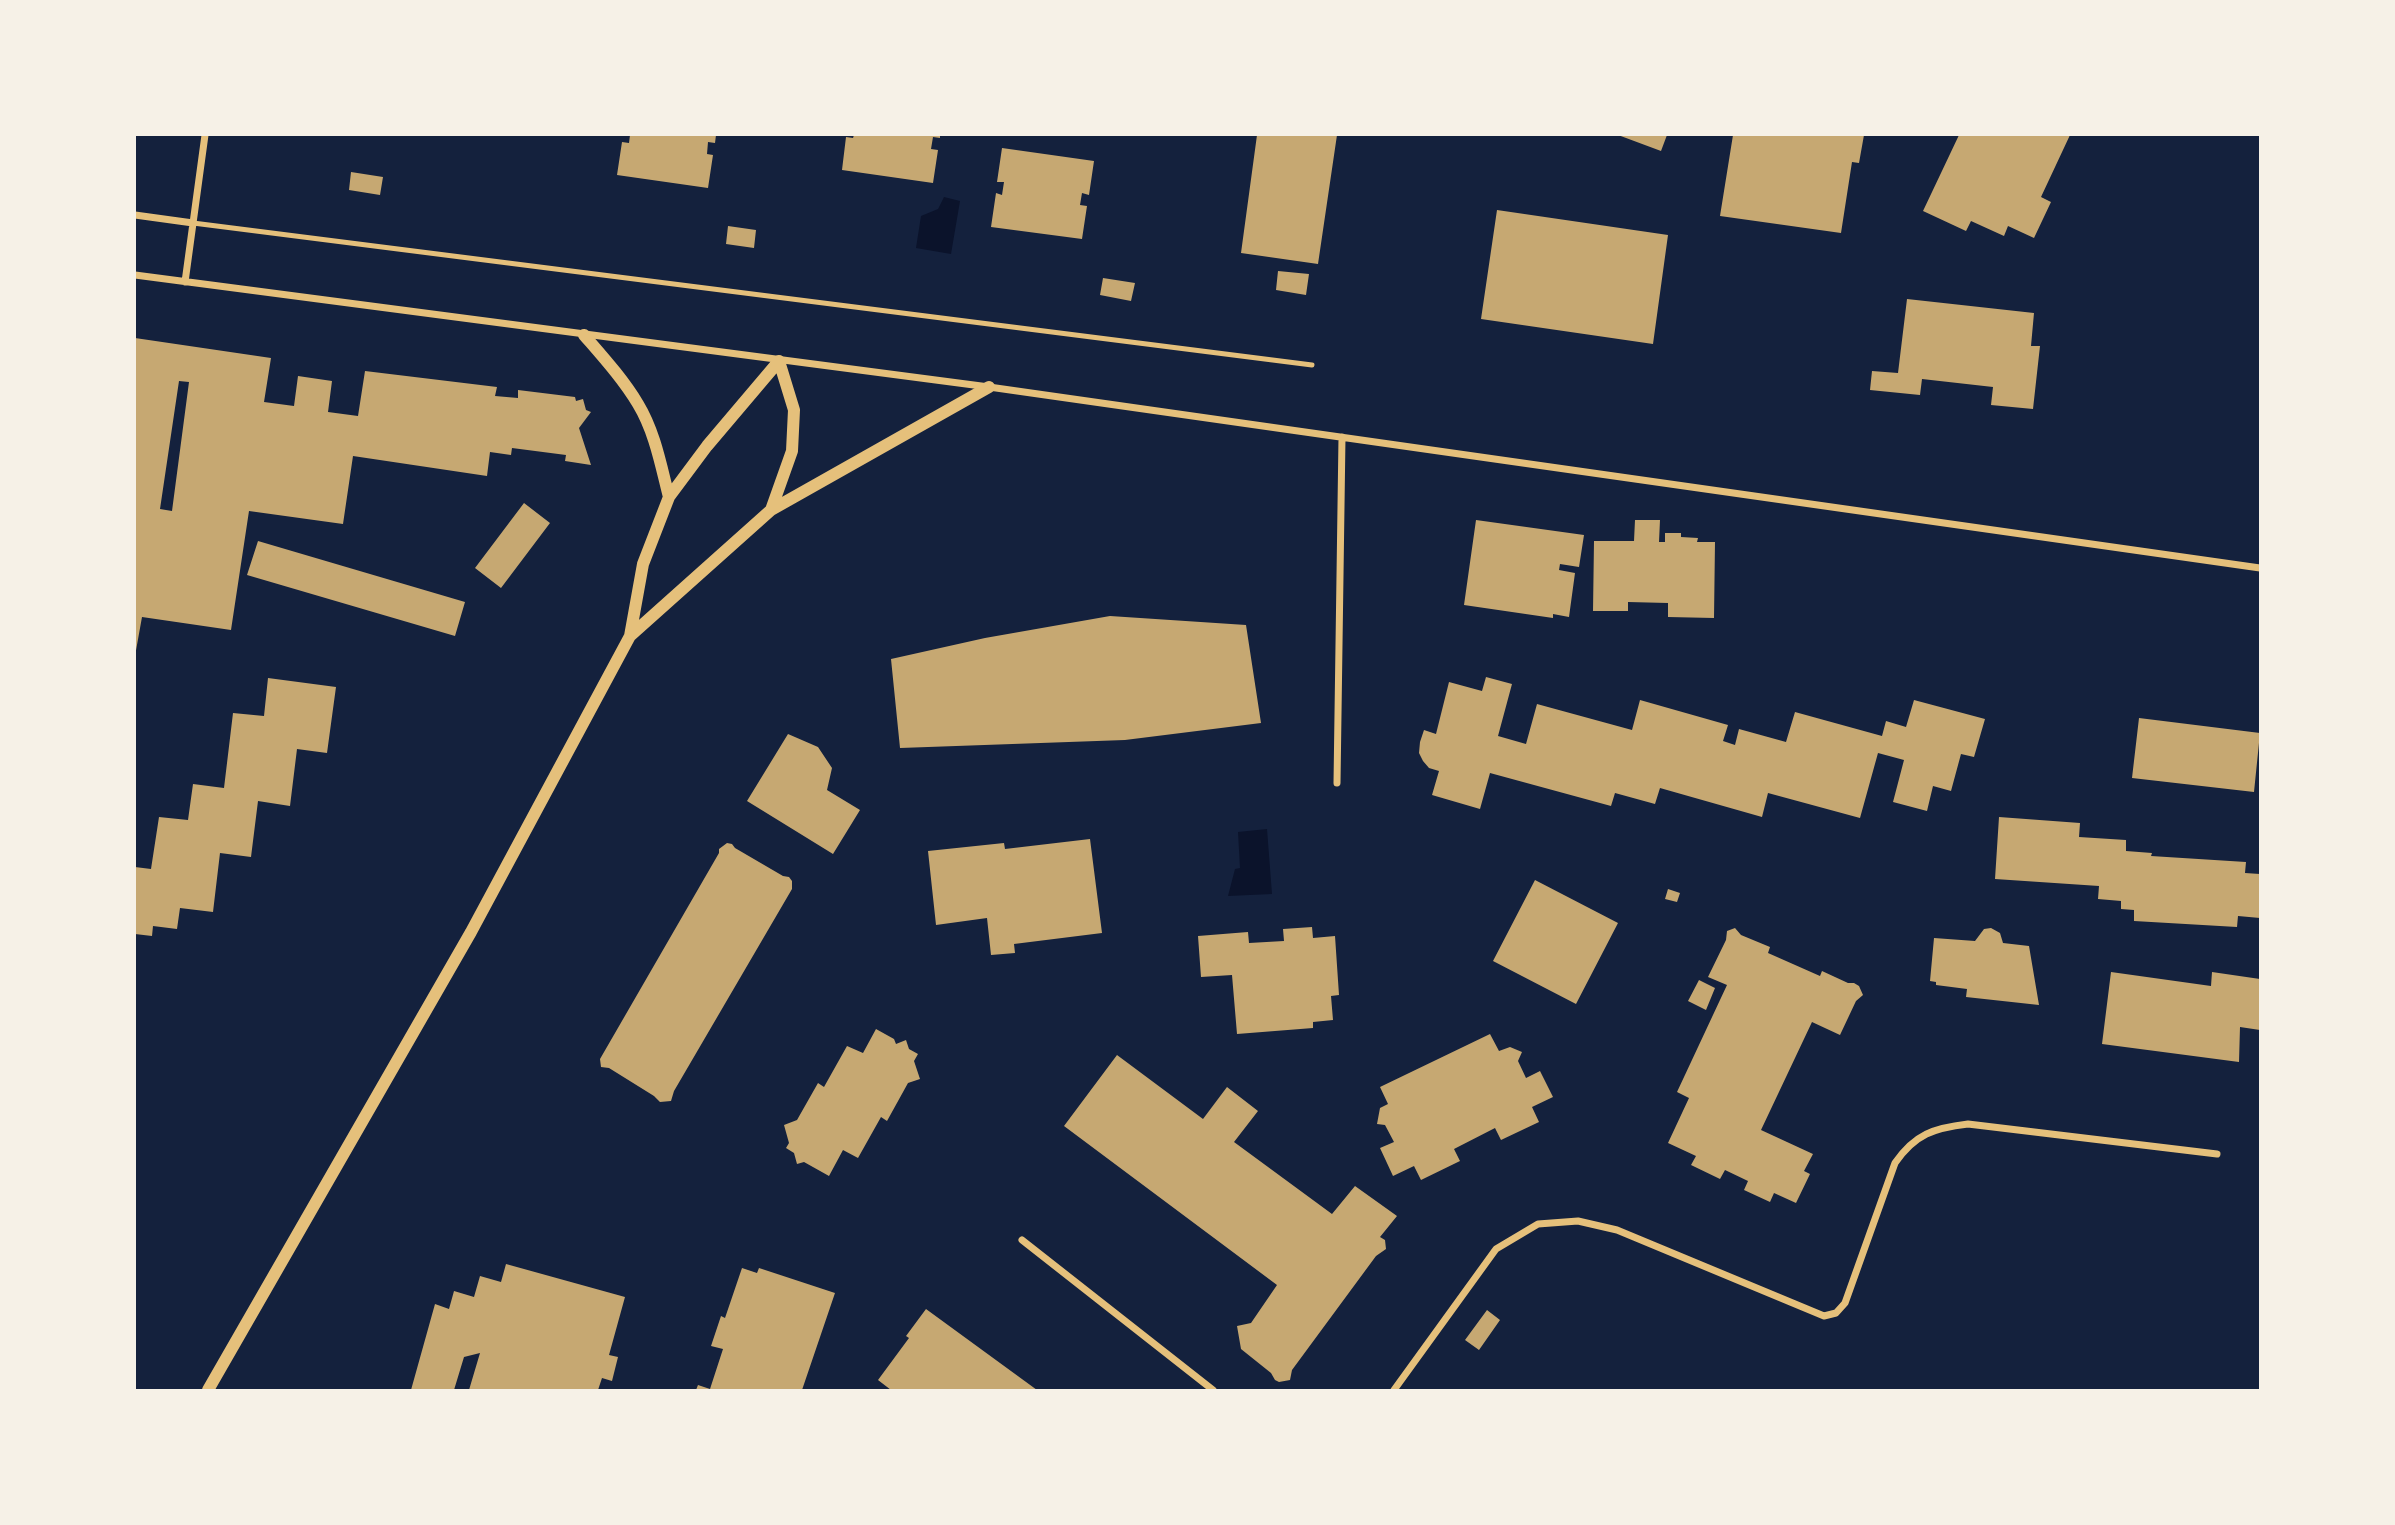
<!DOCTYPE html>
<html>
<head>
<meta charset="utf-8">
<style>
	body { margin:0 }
	#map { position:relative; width:2395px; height:1525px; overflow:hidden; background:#14213d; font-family:"Exo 2",sans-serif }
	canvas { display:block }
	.frame { position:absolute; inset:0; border:136px solid #f6f1e7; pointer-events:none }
</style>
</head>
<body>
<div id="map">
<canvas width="2395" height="1525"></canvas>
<div class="frame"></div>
</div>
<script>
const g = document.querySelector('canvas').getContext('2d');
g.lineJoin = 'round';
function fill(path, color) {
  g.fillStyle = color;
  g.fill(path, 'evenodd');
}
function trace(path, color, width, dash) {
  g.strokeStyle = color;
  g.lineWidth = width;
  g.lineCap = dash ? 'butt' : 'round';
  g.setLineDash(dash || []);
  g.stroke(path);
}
fill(new Path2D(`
	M944 197 960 201 951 254 916 248 921 216 938 209Z
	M1267 829 1272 894 1228 896 1235 869 1240 868 1238 832Z`), '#0b132b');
fill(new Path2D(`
	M630 135H716L715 143 708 142 707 154 713 155 708 188 617 175 622 142 629 143Z
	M854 135H940V138L933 137 931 149 938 150 933 183 842 170 846 137 853 138Z
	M1257 135H1337L1318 264 1241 253Z
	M1618 135H1667L1661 151Z
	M1733 135H1864L1859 163 1852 162 1841 233 1720 216Z
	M1959 135H2070L2041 197 2051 202 2034 238 2008 226 2004 236 1971 221 1966 231 1923 211Z
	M1002 148 1094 161 1089 195 1082 193 1080 205 1087 206 1082 239 991 227 996 193 1002 195 1004 182H997Z
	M351 172 383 177 380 195 349 190Z
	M1497 210 1668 235 1653 344 1481 319Z
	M728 226 756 230 754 248 726 244Z
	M1278 271 1309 274 1306 295 1276 290Z
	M1103 278 1135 283 1131 301 1100 295Z
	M1907 299 2034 313 2031 346H2040L2033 409 1991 405 1993 387 1922 379 1920 395 1870 390 1872 371 1898 373Z
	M135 338 271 358 264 402 294 406 298 376 332 381 328 412 358 416 365 371 497 387 495 396 518 398V390L575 397 576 401 583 399 586 410 591 412 579 428 591 465 565 461 566 455 512 448 511 455 490 452 487 476 353 456 343 524 249 511 231 630 142 617 135 656ZM179 381 189 382 172 511 160 509Z
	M524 503 550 523 501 588 475 568Z
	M1476 520 1584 535 1579 567 1560 564 1559 570 1575 573 1569 617 1553 614V618L1464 605Z
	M1635 520H1660L1659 542H1665V533H1681V537L1698 538 1697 542H1715L1714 618 1668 617V603L1628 602V611H1593L1594 541H1634Z
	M258 541 465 602 455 636 247 575Z
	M1110 616 1246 625 1261 723 1125 740 900 748 891 659 985 638Z
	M1486 677 1512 684 1498 736 1526 744 1537 704 1632 730 1640 700 1728 725 1723 741 1735 745 1739 729 1786 742 1795 712 1882 736 1886 721 1906 727 1914 700 1985 719 1974 757 1961 754 1951 791 1933 786 1927 811 1893 802 1904 760 1878 753 1860 818 1768 793 1762 817 1660 788 1655 804 1615 793 1611 806 1490 773 1480 809 1432 795 1439 771 1429 768 1423 761 1419 753 1420 742 1424 730 1436 734 1449 682 1482 691Z
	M268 678 336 687 327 753 297 749 290 806 258 801 251 857 220 853 213 912 180 908 177 929 153 926 152 936 135 934V867L151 869 159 817 188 820 193 784 224 788 233 713 264 716Z
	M2139 718 2260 733 2254 792 2132 778Z
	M788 734 818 747 832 768 827 790 860 810 833 854 747 801Z
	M1999 817 2080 823 2079 837 2126 840V851L2152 853 2151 856 2246 862 2245 873 2260 874V918L2238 916 2237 927 2134 921V910L2121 909V901L2098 899 2099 886 1995 879Z
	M1090 839 1102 933 1014 944 1015 953 991 955 987 918 936 925 928 851 1004 843 1005 849Z
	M727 843 732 844 735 848 783 876 789 877 792 881V889L674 1091 671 1101 660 1102 654 1096 609 1068 601 1067 600 1059 719 853V849Z
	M1535 880 1618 923 1576 1004 1493 961Z
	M1668 889 1680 893 1677 902 1665 899Z
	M1312 927 1313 938 1335 936 1339 995 1331 996 1333 1020 1313 1022V1028L1237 1034 1232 975 1201 977 1198 936 1248 932 1249 943 1284 941 1283 929Z
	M1735 928 1741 935 1770 947 1768 953 1820 976 1822 971 1848 983H1854L1859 986 1863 995 1856 1001 1840 1035 1812 1022 1761 1130 1813 1154 1804 1171 1810 1174 1796 1203 1774 1193 1770 1202 1744 1190 1748 1181 1725 1170 1720 1179 1691 1165 1696 1156 1668 1143 1689 1098 1677 1092 1727 985 1708 977 1726 940 1727 931Z
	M1991 928 2000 933 2003 943 2029 946 2039 1005 1966 997 1967 989 1936 985V982L1930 981 1934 938 1975 941 1984 929Z
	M2111 972 2211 986 2212 972 2260 979V1030L2240 1027 2239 1062 2102 1044Z
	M1699 980 1715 988 1706 1010 1688 1001Z
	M876 1029 894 1039 896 1044 906 1040 909 1049 918 1054 914 1061 920 1079 908 1083 887 1121 881 1117 858 1158 843 1150 829 1176 804 1162 797 1164 794 1153 786 1148 789 1143 784 1125 797 1120 818 1083 824 1087 847 1046 863 1053Z
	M1490 1034 1499 1051 1510 1047 1522 1052 1518 1061 1526 1078 1540 1071 1553 1097 1532 1107 1539 1122 1501 1140 1495 1128 1454 1149 1460 1161 1421 1180 1414 1166 1393 1176 1380 1148 1394 1142 1385 1125 1377 1124 1380 1108 1388 1104 1380 1087Z
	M1117 1055 1203 1119 1227 1087 1258 1111 1234 1142 1332 1214 1355 1186 1397 1216 1380 1237 1385 1240 1386 1249 1376 1256 1292 1370 1290 1380 1279 1382 1275 1380 1271 1373 1241 1349 1237 1326 1251 1323 1277 1285 1064 1126Z
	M506 1264 625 1297 609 1355 618 1357 612 1381 602 1378 598 1390H469L480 1353 464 1357 454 1390H411L435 1304 449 1309 454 1291 474 1297 480 1276 501 1282Z
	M742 1268 757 1273 759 1268 835 1293 802 1390H696L698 1385 710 1389 723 1349 711 1346 721 1316 725 1318Z
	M926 1309 1037 1390H891L878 1380 909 1338 906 1336Z
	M1487 1310 1500 1320 1479 1350 1465 1340Z`), '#c6a872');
trace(new Path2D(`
	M193 223 1312 365`), '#e5c07b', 5);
trace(new Path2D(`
	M135 215 193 223
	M135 275 989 387 2260 568
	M185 282 205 135
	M1337 783 1342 437
	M1022 1240 1213 1390
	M1394 1390 1496 1249 1538 1224 1578 1221 1617 1230 1824 1316 1836 1313 1845 1303 1895 1163C1915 1134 1934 1128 1968 1124L2217 1154`), '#e5c07b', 7);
trace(new Path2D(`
	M584 335C603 357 623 379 638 404 655 432 661 466 669 497
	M771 510 792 451 794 410 779 361
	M630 636 771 510 989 387
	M208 1390 471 932 630 636 643 564 669 497 707 446 779 361`), '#e5c07b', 12);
</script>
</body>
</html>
